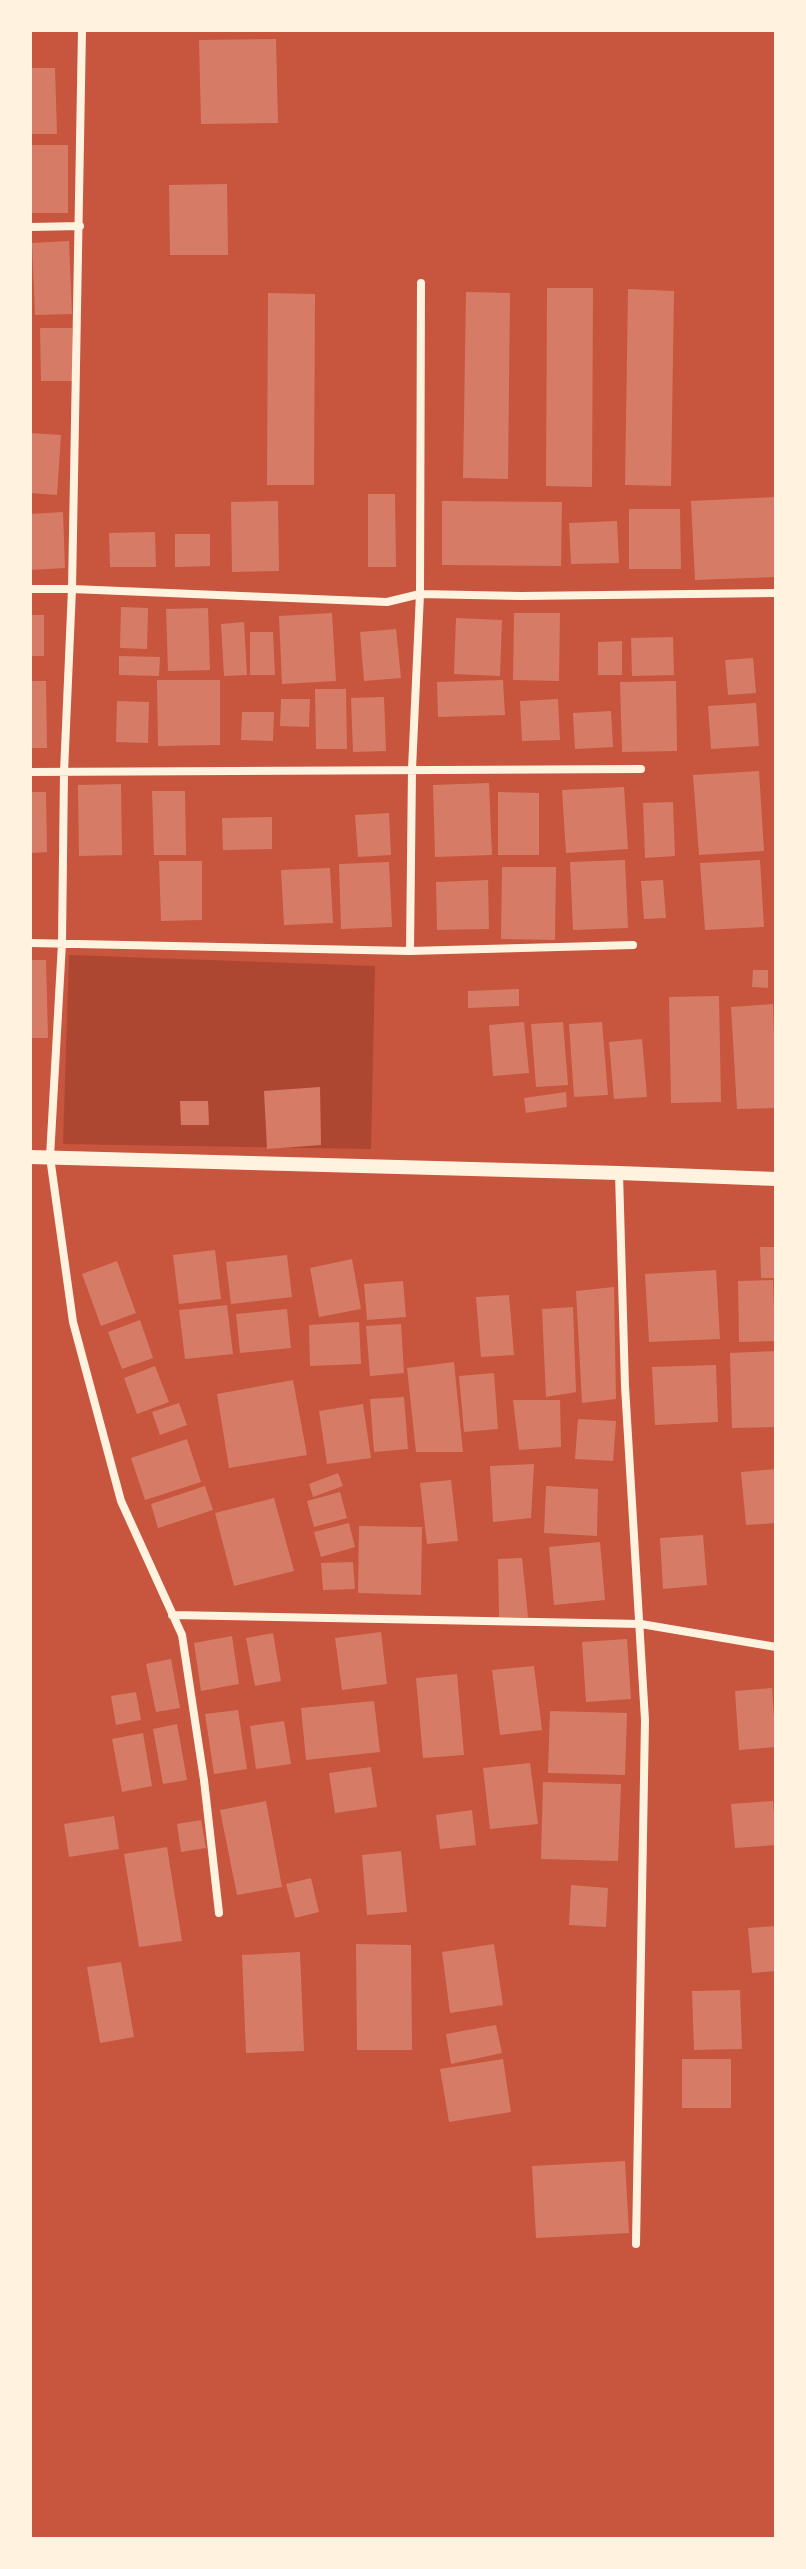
<!DOCTYPE html>
<html>
<head>
<meta charset="utf-8">
<style>
	body { margin:0 }
	#map { position:relative; width:806px; height:2569px; overflow:hidden; background:#c8553d; font-family:"Nunito Sans",sans-serif }
	canvas { display:block }
	.frame { position:absolute; inset:0; border:32px solid #fff3e0; pointer-events:none }
</style>
</head>
<body>
<div id="map">
<canvas width="806" height="2569"></canvas>
<div class="frame"></div>
</div>
<script>
const g = document.querySelector('canvas').getContext('2d');
g.lineJoin = 'round';
function fill(path, color) {
  g.fillStyle = color;
  g.fill(path, 'evenodd');
}
function trace(path, color, width, dash) {
  g.strokeStyle = color;
  g.lineWidth = width;
  g.lineCap = dash ? 'butt' : 'round';
  g.setLineDash(dash || []);
  g.stroke(path);
}
fill(new Path2D(`
	M69 955 375 966 371 1149 63 1144Z`), '#ae4732');
fill(new Path2D(`
	M276 39 278 123 201 124 199 40Z
	M30 68H55L57 134H30Z
	M30 145H68V213H30Z
	M227 184 228 255H170L169 185Z
	M69 241 72 314 35 315 32 243Z
	M547 288H593L592 487 546 486Z
	M628 289 674 291 671 486 625 485Z
	M466 292 510 293 508 479 463 478Z
	M268 293 315 294 314 485H267Z
	M40 328H72L73 381H41Z
	M30 433 61 435 57 495 30 493Z
	M368 494H395L396 567H368Z
	M776 497V577L695 580 691 501Z
	M278 501 279 571 232 572 231 502Z
	M442 501 562 502 561 566 442 565Z
	M629 509H680L681 569H629Z
	M63 512 65 568 30 570V514Z
	M617 521 619 563 571 564 569 523Z
	M155 532 156 567H110L109 533Z
	M175 534H210V566L175 567Z
	M121 607 148 608 147 649 120 648Z
	M208 608 210 670 168 671 166 609Z
	M332 613 336 681 282 684 279 616Z
	M514 613H560L559 681 513 680Z
	M30 615H44V656H30Z
	M456 618 502 620 500 676 454 674Z
	M244 622 247 675 224 676 221 624Z
	M396 629 401 678 364 681 360 632Z
	M250 632H273L275 675H250Z
	M673 637 674 675 632 676 631 638Z
	M622 641V675H598V642Z
	M119 656 160 657 159 676 119 675Z
	M753 658 756 693 728 695 725 660Z
	M157 680H220V745L158 746Z
	M503 680 505 715 438 717 437 682Z
	M30 681H46L47 748H30Z
	M676 681 677 751 622 752 620 682Z
	M315 689H346L347 749H316Z
	M384 697 386 751 353 752 351 698Z
	M281 699H310L309 727 280 726Z
	M558 699 560 740 522 741 520 701Z
	M117 701 149 702 148 743 116 742Z
	M756 703 759 746 711 749 708 706Z
	M611 711 613 747 575 749 573 713Z
	M242 712H274L273 741 241 740Z
	M759 771 764 851 699 855 693 775Z
	M489 783 492 855 435 857 433 785Z
	M121 784 122 855 79 856 78 785Z
	M624 787 628 849 566 853 562 790Z
	M152 791H185L186 855H154Z
	M30 792H46L47 852 30 853Z
	M498 792 539 793V855H498Z
	M673 802 675 856 645 858 643 803Z
	M389 813 391 855 358 857 355 815Z
	M272 817V849L223 850 222 818Z
	M625 860 628 928 573 930 570 862Z
	M760 860 764 927 705 930 700 863Z
	M159 861H202V920L161 921Z
	M389 862 392 927 341 929 339 864Z
	M502 867H556L555 940 501 939Z
	M330 868 333 923 284 925 281 870Z
	M488 880 489 929 437 930 436 882Z
	M663 880 666 918 644 919 641 881Z
	M30 960H46L48 1038H30Z
	M753 970H768V988L752 987Z
	M519 989V1006L468 1008V991Z
	M719 996 721 1102 671 1103 669 997Z
	M773 1004 776 1108 737 1109 731 1007Z
	M524 1022 529 1073 493 1076 489 1025Z
	M563 1022 568 1085 536 1087 531 1024Z
	M602 1022 608 1095 574 1097 569 1024Z
	M642 1039 647 1097 614 1099 609 1042Z
	M320 1087 321 1145 267 1149 264 1091Z
	M566 1092 567 1107 526 1113 524 1098Z
	M180 1101H208L209 1125H181Z
	M760 1247H776V1278H761Z
	M215 1250 221 1299 179 1304 173 1255Z
	M287 1255 292 1297 231 1304 226 1262Z
	M352 1259 361 1309 319 1317 310 1268Z
	M117 1261 136 1313 101 1326 82 1274Z
	M716 1270 720 1339 649 1342 645 1274Z
	M773 1280 775 1341 739 1342 738 1281Z
	M403 1281 406 1317 367 1320 364 1284Z
	M614 1287 616 1399 582 1403 576 1291Z
	M509 1295 514 1355 481 1357 476 1297Z
	M227 1305 233 1354 185 1359 179 1310Z
	M573 1307 576 1392 546 1397 542 1309Z
	M287 1309 291 1348 240 1353 236 1314Z
	M140 1320 153 1358 122 1369 108 1332Z
	M359 1322 361 1364 310 1366 309 1325Z
	M401 1324 404 1373 370 1376 366 1326Z
	M776 1351V1427L732 1428 730 1353Z
	M454 1362 463 1452H416L407 1368Z
	M716 1365 718 1422 655 1425 652 1367Z
	M155 1366 169 1402 137 1414 124 1378Z
	M494 1373 498 1429 464 1432 459 1376Z
	M293 1380 307 1455 229 1468 217 1394Z
	M404 1397 408 1449 374 1452 370 1399Z
	M513 1400H560L561 1447 519 1450Z
	M179 1403 187 1425 160 1435 152 1412Z
	M363 1404 371 1458 327 1464 319 1411Z
	M578 1419 616 1421 613 1461 575 1459Z
	M187 1439 201 1482 145 1500 131 1458Z
	M534 1464 531 1518 493 1522 490 1466Z
	M776 1469V1523L746 1525 741 1472Z
	M338 1473 343 1486 313 1497 309 1484Z
	M451 1480 458 1541 427 1544 420 1483Z
	M205 1486 213 1510 158 1528 151 1504Z
	M546 1486 598 1489 597 1536 544 1533Z
	M340 1492 347 1518 314 1527 307 1501Z
	M274 1498 294 1571 234 1586 215 1513Z
	M349 1523 355 1547 321 1557 314 1532Z
	M359 1526 422 1527 421 1595 358 1593Z
	M703 1535 707 1585 663 1589 660 1538Z
	M600 1542 605 1600 554 1605 549 1547Z
	M522 1558 528 1617H499L498 1559Z
	M353 1562 355 1589 323 1590 321 1563Z
	M381 1632 387 1684 342 1690 335 1638Z
	M273 1633 281 1681 255 1686 246 1638Z
	M232 1636 239 1684 201 1691 194 1643Z
	M627 1639 631 1699 586 1702 582 1642Z
	M171 1659 180 1708 156 1712 146 1664Z
	M534 1666 542 1730 500 1735 492 1670Z
	M457 1674 464 1755 423 1758 416 1678Z
	M772 1688 776 1747 739 1750 735 1691Z
	M136 1692 141 1720 116 1725 111 1696Z
	M374 1701 380 1752 306 1760 301 1708Z
	M238 1710 247 1769 214 1774 205 1714Z
	M550 1711 627 1713 625 1775 548 1773Z
	M284 1721 291 1764 256 1769 250 1726Z
	M177 1724 187 1780 163 1784 153 1729Z
	M143 1733 152 1786 122 1792 112 1739Z
	M530 1763 538 1824 490 1829 483 1768Z
	M371 1767 377 1807 335 1813 329 1773Z
	M543 1782 621 1784 618 1861 541 1859Z
	M266 1801 282 1887 237 1895 220 1810Z
	M773 1801 776 1845 735 1848 731 1804Z
	M472 1810 476 1845 440 1849 436 1815Z
	M114 1816 119 1849 69 1857 64 1824Z
	M201 1820 206 1848 181 1852 177 1824Z
	M167 1847 182 1941 139 1947 124 1854Z
	M401 1851 407 1912 367 1915 362 1855Z
	M311 1878 319 1912 295 1918 286 1884Z
	M571 1885 608 1888 606 1927 569 1925Z
	M776 1926V1971L752 1973 748 1928Z
	M356 1944 411 1945 412 2050H357Z
	M494 1944 503 2005 450 2013 442 1952Z
	M300 1952 304 2051 246 2053 242 1955Z
	M121 1962 134 2037 100 2043 87 1967Z
	M740 1990 742 2049 694 2050 692 1991Z
	M496 2025 502 2053 451 2064 446 2034Z
	M503 2059 511 2112 449 2122 440 2069Z
	M682 2059H731V2108H682Z
	M625 2161 629 2233 536 2238 532 2166Z`), '#d67c66');
trace(new Path2D(`
	M82 30 72 589 64 772 62 943 50 1157 73 1322 121 1501 182 1635 204 1780 219 1913
	M30 227 80 226
	M421 283 420 594 412 769 410 951 633 945
	M30 589H72L387 602 420 594 521 596 776 593
	M30 772 641 769
	M30 943 410 951
	M619 1173 625 1386 645 1720 636 2244
	M172 1615 641 1624 776 1647`), '#fff3e0', 8);
trace(new Path2D(`
	M30 1157 619 1173 776 1179`), '#fff3e0', 14);
</script>
</body>
</html>
